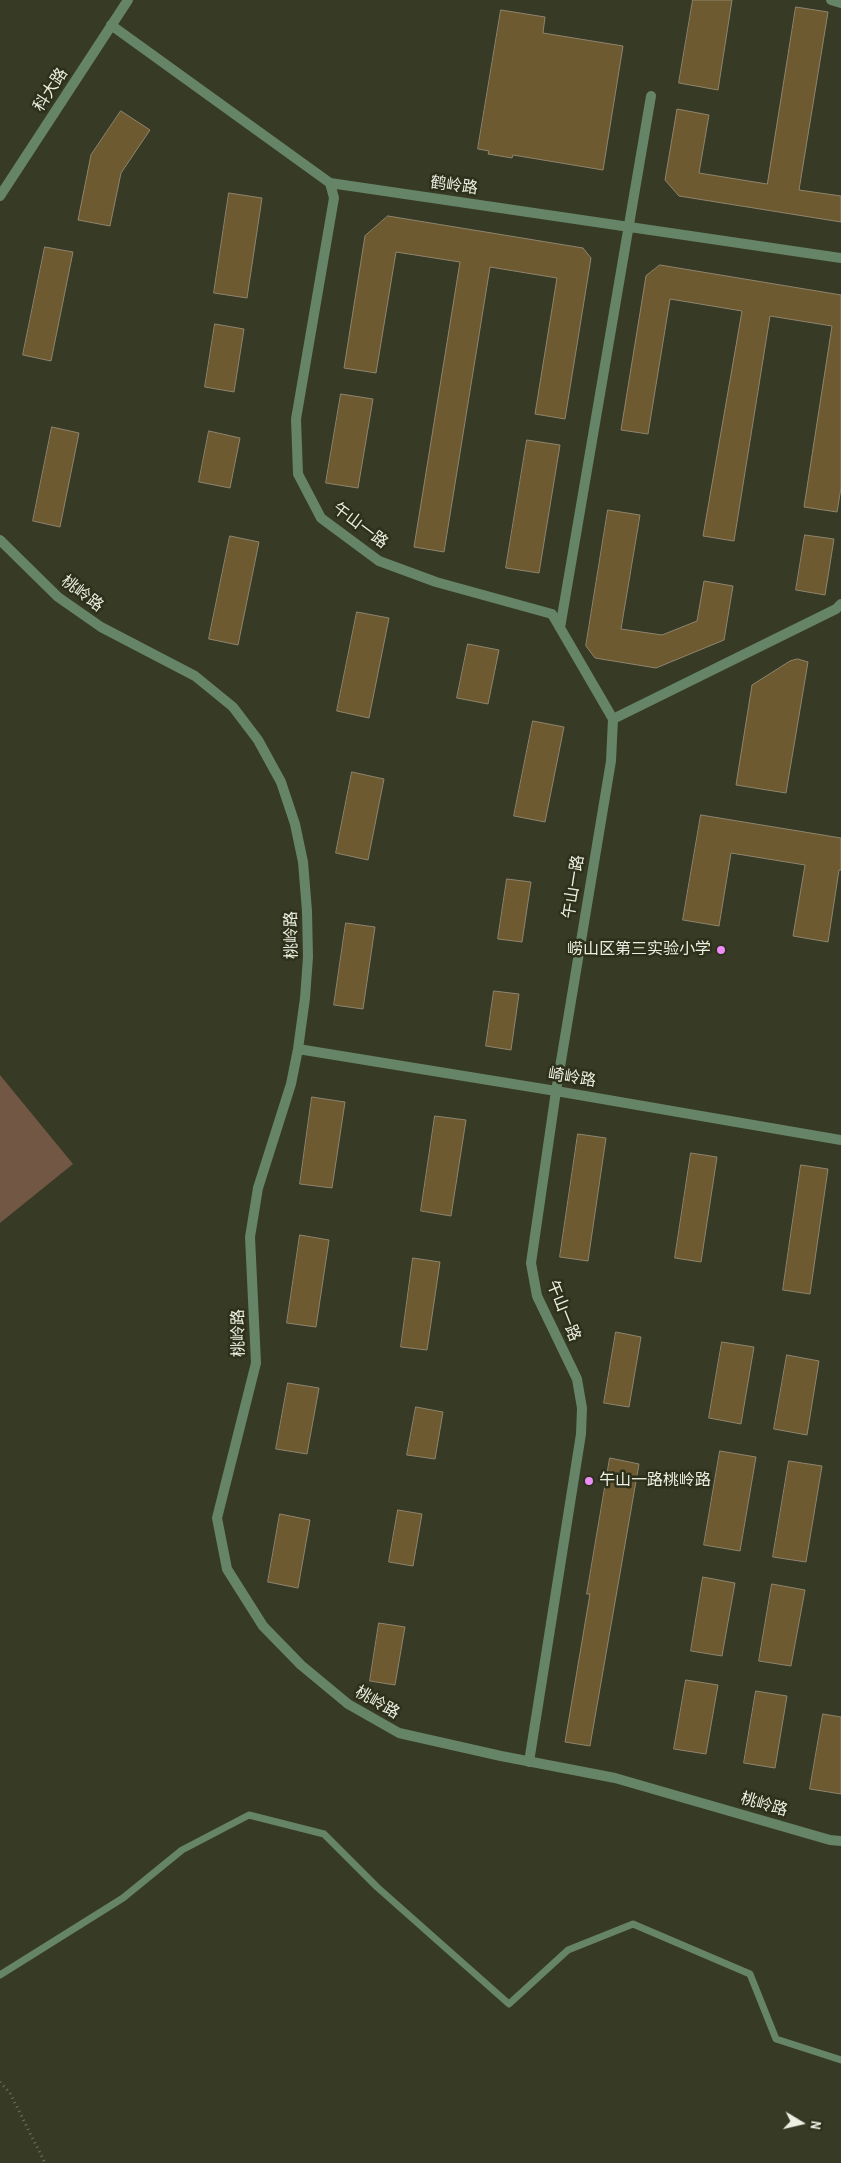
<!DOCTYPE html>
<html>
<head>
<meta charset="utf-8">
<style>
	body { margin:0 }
	#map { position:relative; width:841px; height:2163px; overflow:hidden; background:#373a25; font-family:"Archivo Narrow",sans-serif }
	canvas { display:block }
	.north { position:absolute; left:776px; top:2098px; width:50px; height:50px; -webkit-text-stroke:4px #2d301b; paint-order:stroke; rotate:99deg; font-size:14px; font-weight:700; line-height:20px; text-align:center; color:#ecefe1 }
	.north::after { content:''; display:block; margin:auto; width:18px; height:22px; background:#ecefe1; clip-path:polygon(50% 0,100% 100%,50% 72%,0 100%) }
</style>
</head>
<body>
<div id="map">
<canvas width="841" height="2163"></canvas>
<div class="north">N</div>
</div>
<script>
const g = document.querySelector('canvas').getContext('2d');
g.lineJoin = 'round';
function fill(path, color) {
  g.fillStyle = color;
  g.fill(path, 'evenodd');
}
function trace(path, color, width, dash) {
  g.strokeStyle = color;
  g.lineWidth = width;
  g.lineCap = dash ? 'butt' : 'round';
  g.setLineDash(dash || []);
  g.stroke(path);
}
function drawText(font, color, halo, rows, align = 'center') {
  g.font = font + ' "Archivo Narrow","Noto Sans SC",sans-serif';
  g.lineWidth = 5;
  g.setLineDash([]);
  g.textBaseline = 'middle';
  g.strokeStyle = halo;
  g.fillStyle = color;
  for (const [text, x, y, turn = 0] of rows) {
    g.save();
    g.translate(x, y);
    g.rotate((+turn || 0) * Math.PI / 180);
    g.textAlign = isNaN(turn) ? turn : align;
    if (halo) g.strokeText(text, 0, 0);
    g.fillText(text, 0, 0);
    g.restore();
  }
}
fill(new Path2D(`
	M0 1075 73 1164 0 1223Z`), '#725745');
const building = new Path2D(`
	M693 0H732L718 90 679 83Z
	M796 7 828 12 799 190 841 196V222L679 196 665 180 677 109 709 115 699 173 767 184Z
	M501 10 545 17 543 33 623 46 603 170 513 155 512 158 488 154 489 151 478 149Z
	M121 111 150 130 121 173 110 226 78 220 91 155Z
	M229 193 262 198 247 298 214 293Z
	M388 216 583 248 591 258 565 419 535 414 557 278 490 267 444 552 414 547 460 262 396 252 376 373 344 368 365 236Z
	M45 247 73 252 51 361 23 355Z
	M660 265 841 295V488L837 512 804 507 832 326 770 316 734 541 703 536 742 311 670 299 648 434 621 430 646 276Z
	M215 324 244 329 234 392 205 387Z
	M341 394 373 399 358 488 326 483Z
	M52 427 79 433 60 527 33 521Z
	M209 431 240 438 230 488 199 482Z
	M527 440 560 445 539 573 506 568Z
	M608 510 640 515 621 629 662 635 697 621 704 581 733 586 724 640 656 668 595 658 586 646Z
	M805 535 834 539 825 595 796 590Z
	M230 536 259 542 238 645 209 639Z
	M357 612 389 618 369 718 337 711Z
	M468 644 499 650 488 704 457 698Z
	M798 659 808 662 786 793 736 785 752 685 790 661Z
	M533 721 564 727 545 822 514 816Z
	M352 772 384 779 368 860 336 853Z
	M701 815 841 838V870H839L828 942 793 936 805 865 731 853 719 926 683 920Z
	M507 879 531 882 522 942 498 939Z
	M346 923 375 927 363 1009 334 1005Z
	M494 991 519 994 511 1050 486 1046Z
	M312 1097 345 1102 332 1188 300 1184Z
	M435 1116 466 1120 451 1216 421 1211Z
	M578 1134 606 1138 588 1261 560 1257Z
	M691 1153 717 1157 701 1262 675 1258Z
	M801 1165 828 1169 810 1294 783 1290Z
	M300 1235 329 1240 316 1327 287 1323Z
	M413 1258 440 1262 427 1350 401 1347Z
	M616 1332 641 1337 629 1407 604 1403Z
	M722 1342 754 1347 741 1424 709 1418Z
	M787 1355 819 1361 807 1435 774 1429Z
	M288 1383 319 1388 307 1454 276 1449Z
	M416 1407 443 1412 435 1459 407 1455Z
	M720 1451 756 1457 740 1551 704 1545Z
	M610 1458 639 1464 590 1746 565 1742 590 1594H587Z
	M789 1461 822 1466 806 1562 773 1557Z
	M398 1510 422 1514 413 1566 389 1562Z
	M280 1514 310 1520 298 1588 268 1582Z
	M703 1577 735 1583 722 1656 691 1651Z
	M772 1584 805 1590 791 1666 759 1661Z
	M379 1623 405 1627 395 1685 370 1681Z
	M686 1680 718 1685 706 1754 674 1749Z
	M756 1691 787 1696 775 1768 744 1763Z
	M823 1714 841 1717V1794L810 1789Z`);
fill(building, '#6d5a31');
trace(building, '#8f846d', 1);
trace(new Path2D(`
	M0 2082 10 2093 45 2163`), '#717461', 3, [1, 4]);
trace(new Path2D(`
	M0 1975 123 1898 182 1850 249 1815 324 1834 377 1887 509 2004 568 1950 633 1924 750 1974 776 2039 841 2060`), '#658468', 7);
trace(new Path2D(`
	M831 0 841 3
	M111 25 330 183 841 258
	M330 183 334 198 296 419 298 474 321 518 379 561 436 582 552 614 613 719 611 761 556 1091 531 1263 537 1296 577 1379 582 1408 581 1434 529 1762
	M0 196 128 0
	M0 540 58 597 101 627 195 676 233 707 258 740 281 782 295 824 303 862 307 911 308 957 305 998 298 1049 291 1084 258 1188 250 1237 256 1363 217 1518 227 1569 263 1626 301 1665 348 1704 399 1733 501 1756 615 1778 830 1840 841 1841
	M560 628 651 96
	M613 719 836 609 841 604
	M298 1049 556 1091 841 1140`), '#658468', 10);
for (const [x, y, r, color] of [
	[721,950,5,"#ee8cf8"],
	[589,1481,5,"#ee8cf8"]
]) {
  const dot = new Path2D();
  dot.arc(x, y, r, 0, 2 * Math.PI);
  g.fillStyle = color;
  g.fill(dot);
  trace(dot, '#2d301b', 2);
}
drawText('16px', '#ecefe1', '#2d301b', [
	["科大路",51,90,-57],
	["鹤岭路",454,186,8],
	["午山一路",360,526,37],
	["桃岭路",82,594,37],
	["午山一路",574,887,-81],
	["桃岭路",292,935,-91],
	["崎岭路",572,1078,9],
	["午山一路",563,1311,68],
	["桃岭路",239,1333,-91],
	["桃岭路",377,1703,30],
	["桃岭路",764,1805,16]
]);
drawText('16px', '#ecefe1', '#2d301b', [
	["崂山区第三实验小学",711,950],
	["午山一路桃岭路",599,1481,"left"]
], 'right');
</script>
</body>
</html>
